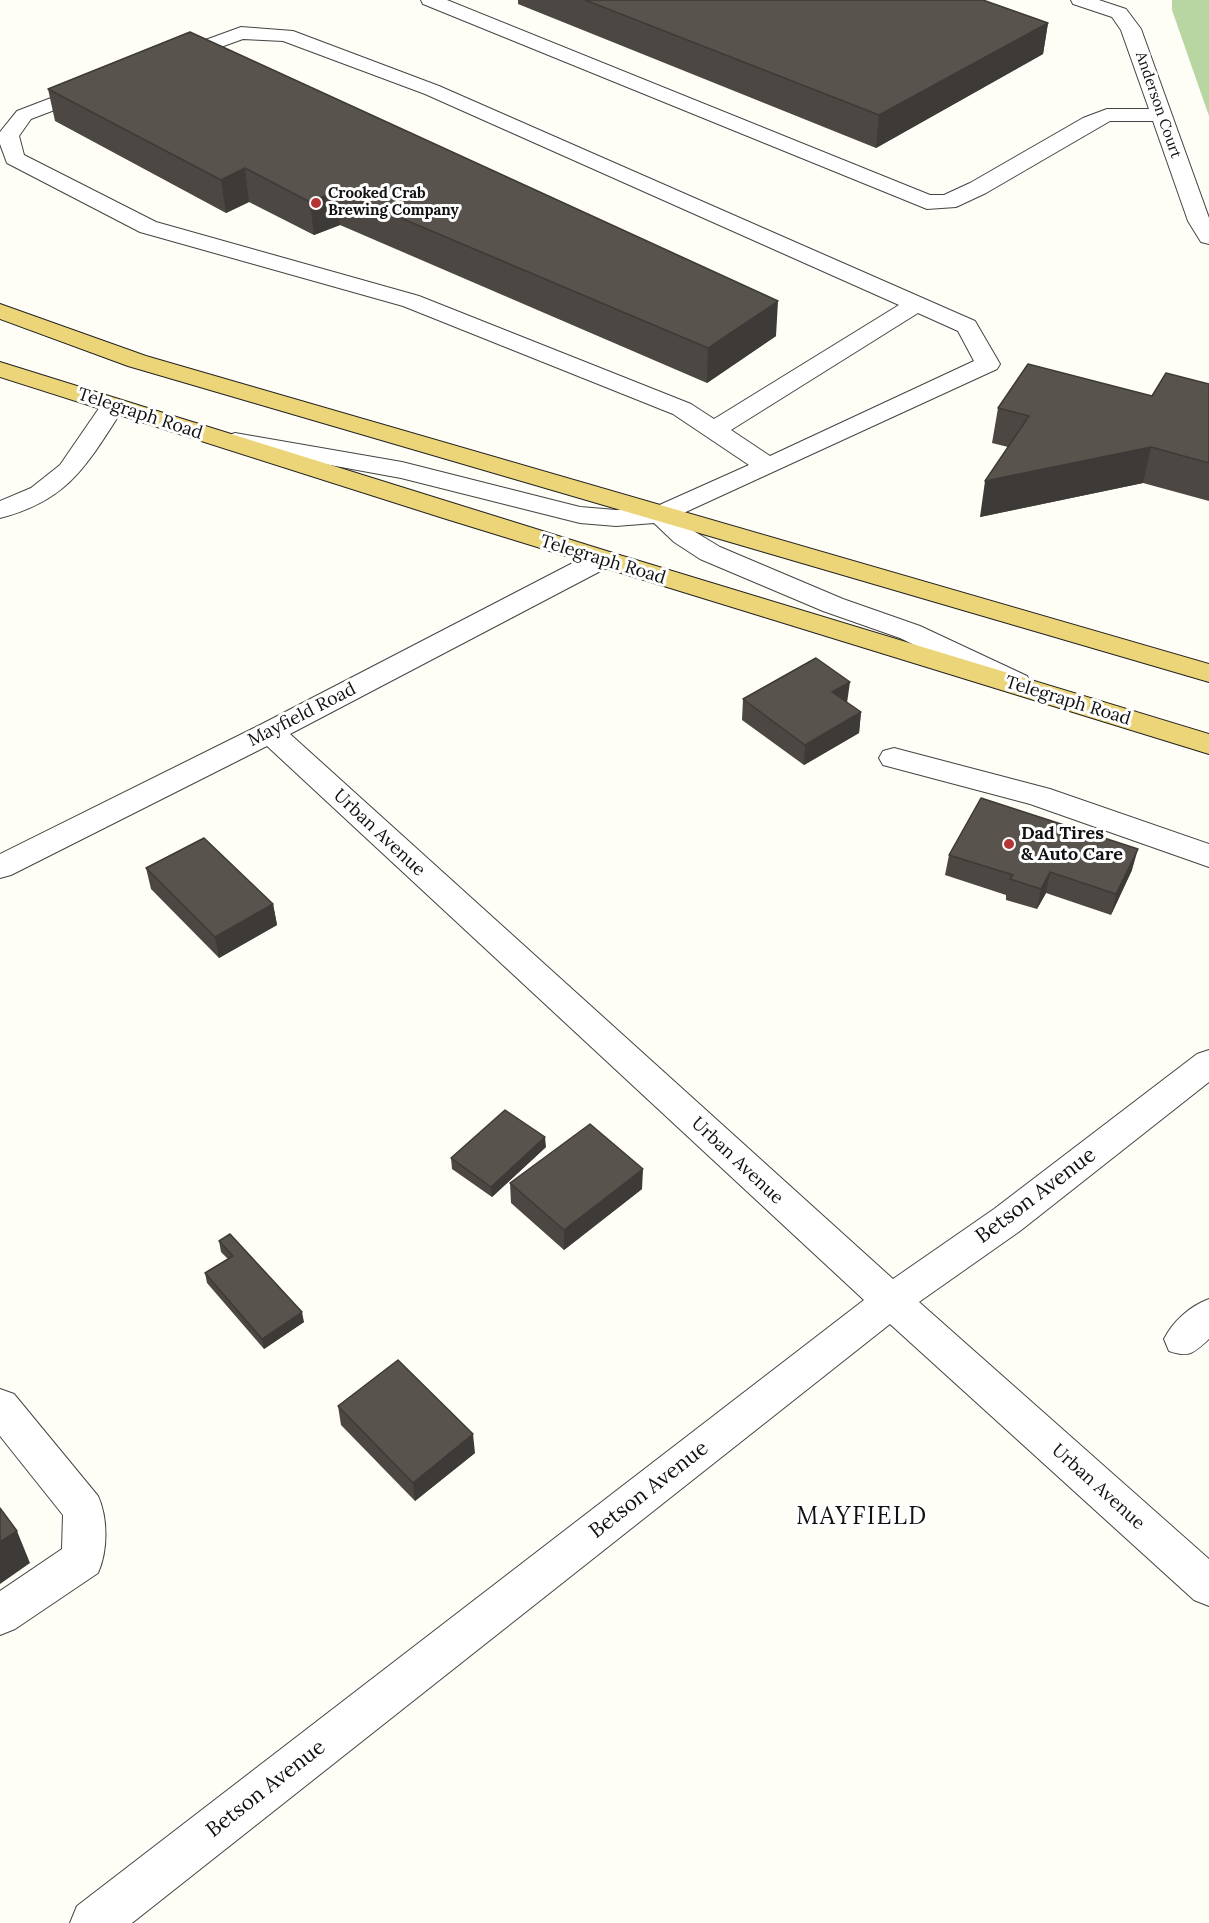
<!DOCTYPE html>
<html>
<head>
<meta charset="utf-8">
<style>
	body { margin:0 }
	canvas { display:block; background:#fefdf6 }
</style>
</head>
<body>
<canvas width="1209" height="1923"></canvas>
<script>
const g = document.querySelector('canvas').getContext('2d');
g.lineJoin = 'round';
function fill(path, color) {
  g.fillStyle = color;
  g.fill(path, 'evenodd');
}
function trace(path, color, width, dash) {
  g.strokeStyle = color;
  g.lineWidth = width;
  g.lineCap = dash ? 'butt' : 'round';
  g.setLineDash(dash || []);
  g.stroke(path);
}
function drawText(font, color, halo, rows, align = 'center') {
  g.font = font + ' Lora,serif';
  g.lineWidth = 6;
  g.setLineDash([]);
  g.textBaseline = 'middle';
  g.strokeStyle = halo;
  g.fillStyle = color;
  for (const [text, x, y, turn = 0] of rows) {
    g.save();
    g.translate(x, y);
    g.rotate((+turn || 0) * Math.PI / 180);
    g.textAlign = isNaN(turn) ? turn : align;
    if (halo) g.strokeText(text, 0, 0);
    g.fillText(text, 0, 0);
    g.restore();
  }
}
fill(new Path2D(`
	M1172 0H1209V116L1172 10Z`), '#b7d6a2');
const minor = new Path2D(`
	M421 0H447L930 195H944L970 183 1083 118 1107 109H1149L1121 30 1112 17 1073 4 1071 0H1099L1126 9 1141 29 1209 218V244L1201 242 1188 221 1153 121H1110L986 193 956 207 927 209 423 4Z
	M241 27 293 31 439 86 975 321 1000 364 997 369 677 516 692 530 720 547 843 599 920 626 1027 676 1031 683 1027 690 1017 692 1007 690 900 638 823 611 700 559 674 542 654 523 616 526 580 523 401 478 226 446 222 441 226 436 235 433 402 462 580 507 616 510 655 507 749 465 673 414 403 306 140 232 7 163 0 144V132L17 111 85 85H99L102 89 99 93 31 119 19 136 24 155 156 222 419 296 691 404 714 419 899 305 425 94 283 41 243 39 174 64 167 62 164 58 167 54ZM918 313 958 331 974 361 770 456 731 430Z
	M113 399 122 401 125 406C88 462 71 500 0 518V501L31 488 60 465 104 401Z
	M602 551 612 553 616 559 612 565 290 734 893 1279 994 1209 1197 1054 1209 1050V1082L1020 1231 919 1302 1209 1559V1606L1194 1600 890 1324 132 1923H70L77 1906 864 1300 267 746 11 875 0 878V854L260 725 592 553Z
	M894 748 1050 789 1209 844V867L1030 804 883 765 879 758 883 751Z
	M1209 1299V1339C1194 1353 1189 1358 1169 1351L1164 1339C1173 1321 1190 1306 1209 1299Z
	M0 1389 14 1394 98 1496C108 1518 108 1551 98 1573L15 1629 0 1635V1591L62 1549 63 1515 0 1436Z`);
const major = new Path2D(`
	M0 304 146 356 1209 664V682L128 366 0 319Z
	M0 362 613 553 1209 734V754L443 518 0 377Z`);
trace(minor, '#444', 2);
trace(major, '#222', 2);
fill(minor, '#fff');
fill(major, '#ecd578');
fill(new Path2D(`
	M518 0H983L1048 23 1043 54 876 148 518 4Z
	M48 89 776 336 707 383 340 225 314 235 249 202 226 213 55 121Z
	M1209 384V501L1143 483 980 517 1008 447 992 443 998 408 1152 396Z
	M743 699 847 702 861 712 859 733 804 765 742 720Z
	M949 855 1132 870 1111 915 1046 893 1037 909 1006 900V895L945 875Z
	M146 868 273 904 277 925 219 958 151 889Z
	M546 1147 492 1197 452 1169 451 1158Z
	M510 1183 642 1189 564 1250 511 1203Z
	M219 1241 304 1322 264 1349 207 1283 205 1273 228 1259 221 1252Z
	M338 1406 475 1453 415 1501 341 1425Z`), '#4d4743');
fill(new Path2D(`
	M1048 23 1043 54 876 148 879 115Z
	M245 168 249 202 226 213 221 180Z
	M337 191 340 225 314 235 310 202Z
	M778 301 776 336 707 383 708 348Z
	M1151 447 1143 483 980 517 985 481Z
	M850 682 847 703 832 692Z
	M861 712 859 733 804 765 805 745Z
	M1138 849 1132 870 1111 915 1116 894Z
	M1050 872 1046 893 1037 909 1041 889Z
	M273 904 277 925 219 958 215 937Z
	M545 1137 546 1147 492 1197 491 1187Z
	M643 1169 642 1189 564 1250V1230Z
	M302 1312 304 1322 264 1349 262 1339Z
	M473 1434 475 1453 415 1501 413 1483Z
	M17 1531 30 1563 0 1584V1542Z`), '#3e3a37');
const building = new Path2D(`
	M585 0H983L1048 23 879 115Z
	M190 32 778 301 708 348 337 191 310 202 245 168 221 180 48 89Z
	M1028 364 1152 396 1166 373 1209 384V463L1151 447 985 481 1029 416 998 408Z
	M816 658 850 682 832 692 861 712 805 745 743 699Z
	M981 798 1138 849 1116 894 1050 872 1041 889 1010 879 1013 875 949 855Z
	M204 838 273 904 215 937 146 868Z
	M505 1110 545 1137 491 1187 451 1158Z
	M590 1124 643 1169 564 1230 510 1183Z
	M230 1234 302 1312 262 1339 205 1273 233 1256 219 1241Z
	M398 1360 473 1434 413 1483 338 1406Z
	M0 1508 17 1531 0 1542Z`);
fill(building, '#59534e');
trace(building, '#3e3a37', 1.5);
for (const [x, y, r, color] of [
	[316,203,6,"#b53535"],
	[1009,844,6,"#b53535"]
]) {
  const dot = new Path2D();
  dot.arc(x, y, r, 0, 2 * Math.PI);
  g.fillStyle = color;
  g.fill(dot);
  trace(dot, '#fff', 2);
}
drawText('15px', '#111', '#fff', [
	["Anderson Court",1158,105,71]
]);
drawText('bold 15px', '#111', '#fff', [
	["Crooked Crab",328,194],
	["Brewing Company",328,211]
], 'left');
drawText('18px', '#111', '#fff', [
	["Telegraph Road",140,414,18],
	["Telegraph Road",603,560,17],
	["Telegraph Road",1068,701,17],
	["Mayfield Road",302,715,-27],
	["Urban Avenue",379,833,43],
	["Urban Avenue",737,1161,43],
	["Urban Avenue",1098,1487,42]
]);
drawText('bold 18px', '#111', '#fff', [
	["Dad Tires",1021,834],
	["& Auto Care",1021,855]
], 'left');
drawText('21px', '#111', '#fff', [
	["Betson Avenue",1036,1196,-37],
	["Betson Avenue",649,1490,-38],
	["Betson Avenue",266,1789,-38]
]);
g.letterSpacing = '1.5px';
drawText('24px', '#111', '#fff', [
	["MAYFIELD",862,1517]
]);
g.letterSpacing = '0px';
</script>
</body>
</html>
